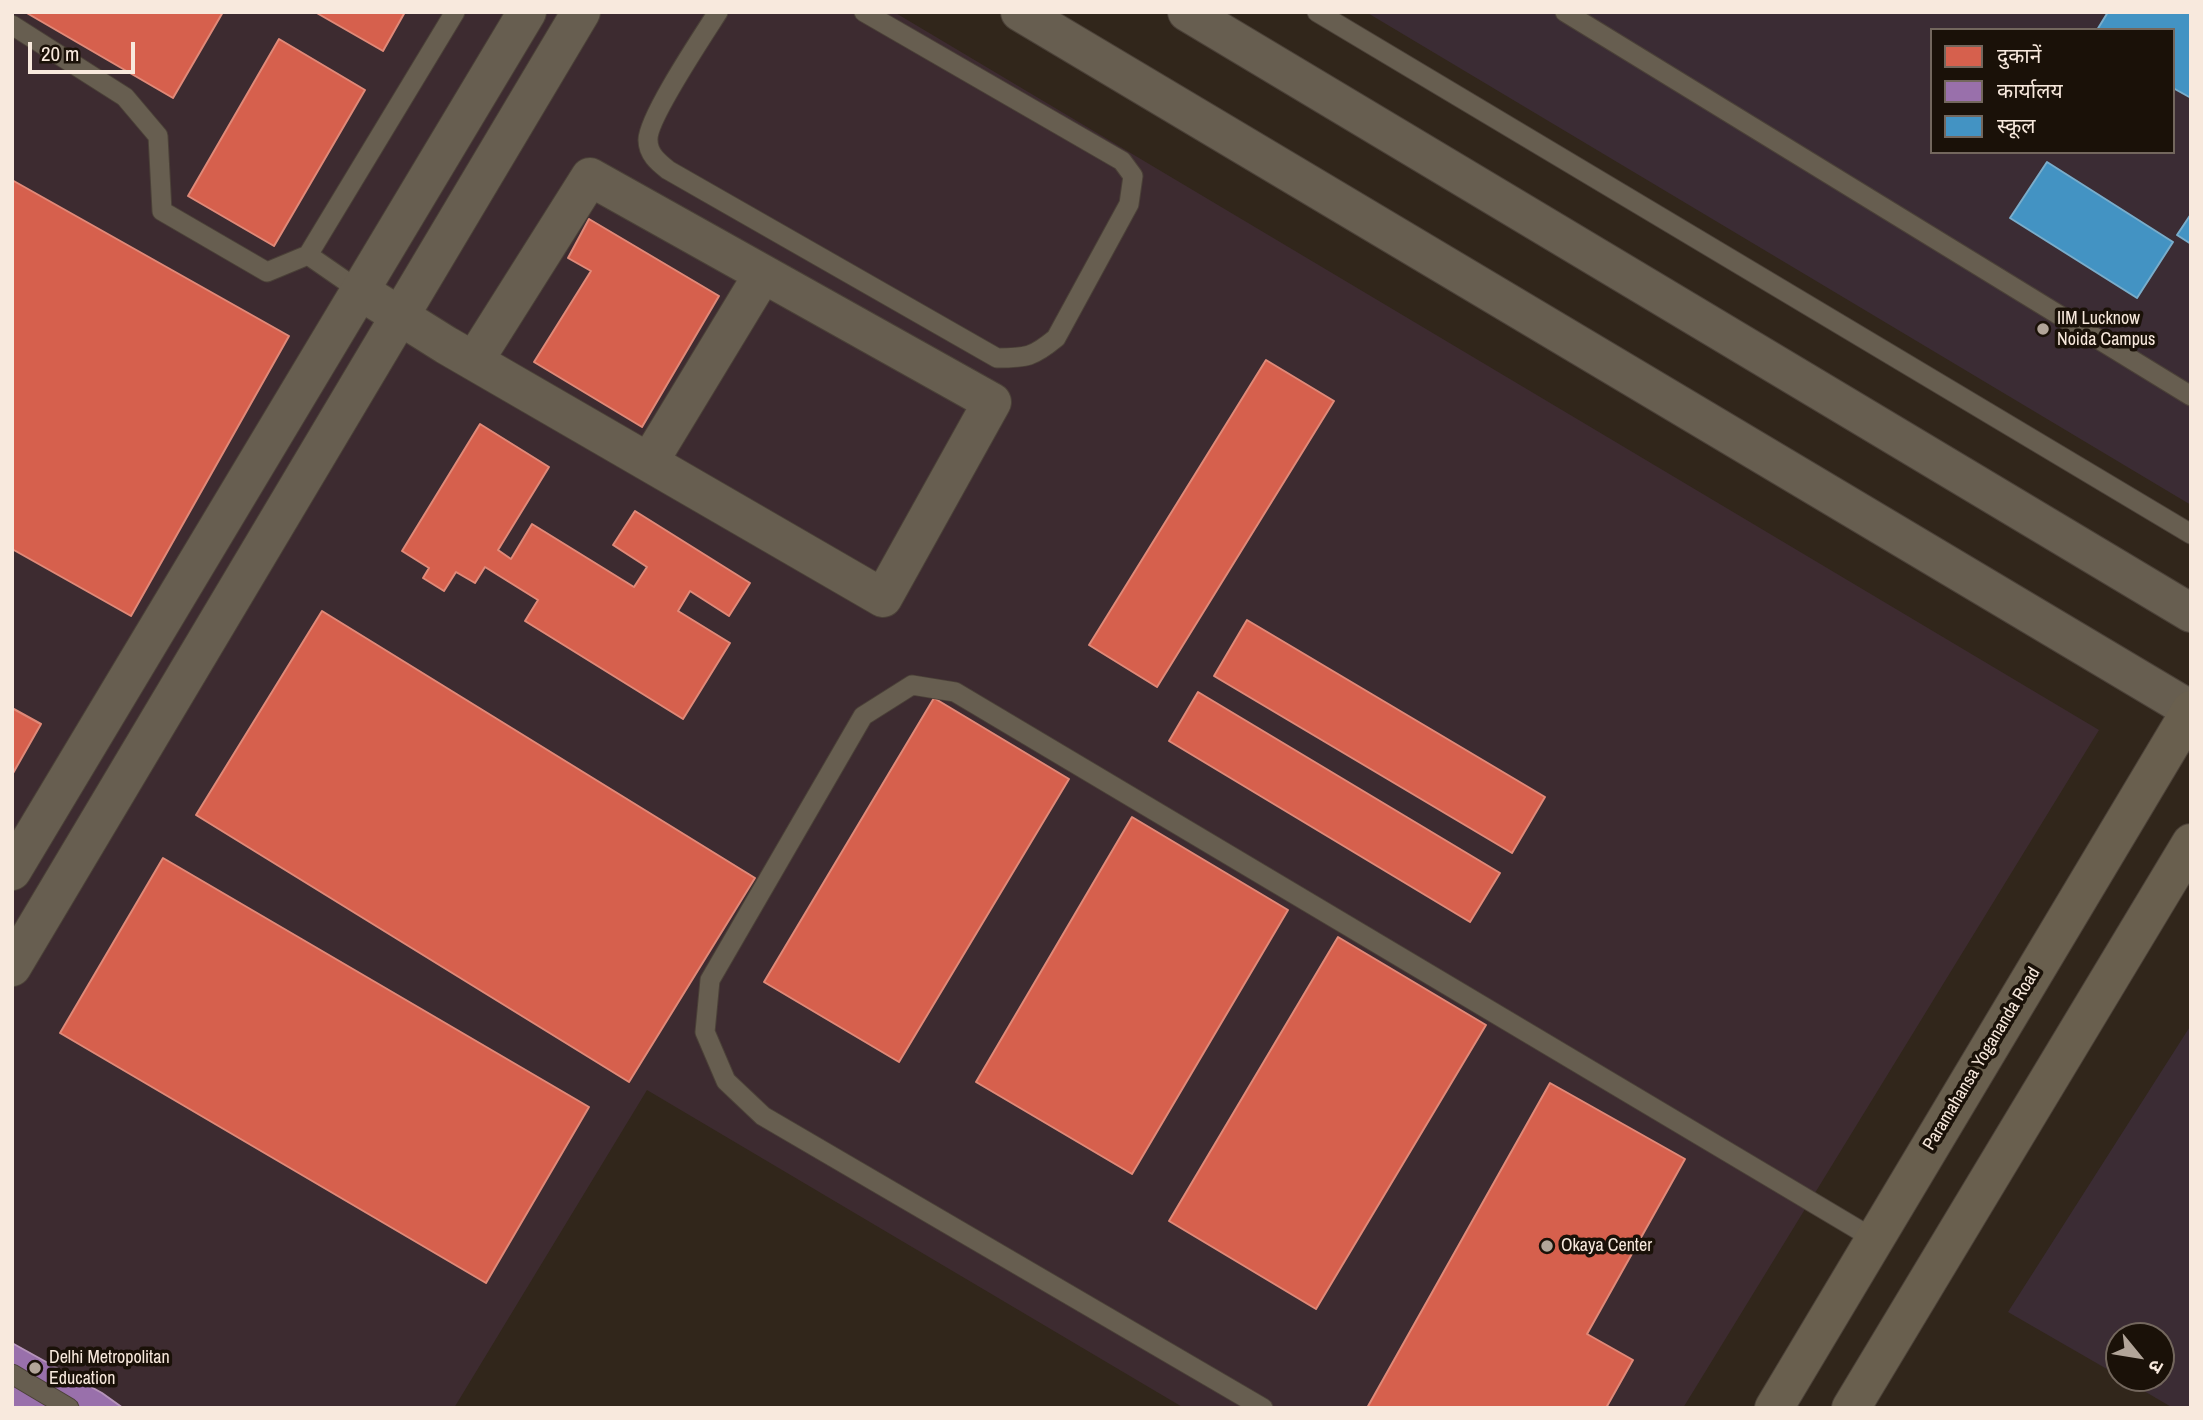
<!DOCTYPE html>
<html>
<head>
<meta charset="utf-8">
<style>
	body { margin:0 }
	#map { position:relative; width:2203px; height:1420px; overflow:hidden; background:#31261b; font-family:"Archivo Narrow","Noto Sans Devanagari",sans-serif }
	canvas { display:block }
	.frame { position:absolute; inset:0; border:14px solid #f8e9dd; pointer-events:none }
	.legend { position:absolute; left:1930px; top:28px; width:245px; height:126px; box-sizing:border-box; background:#1a1108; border:2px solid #73675d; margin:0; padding:9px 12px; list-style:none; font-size:21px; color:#f8e9dd }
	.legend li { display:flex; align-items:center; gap:14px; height:35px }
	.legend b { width:35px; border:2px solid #73675d }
	.north { position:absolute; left:2105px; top:1322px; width:70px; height:70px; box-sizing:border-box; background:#1a1108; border:2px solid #73675d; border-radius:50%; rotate:120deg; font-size:19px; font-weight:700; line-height:28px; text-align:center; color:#f8e9dd }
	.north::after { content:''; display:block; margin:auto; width:24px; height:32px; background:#b2a599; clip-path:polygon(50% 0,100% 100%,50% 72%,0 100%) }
	.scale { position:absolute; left:28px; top:42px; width:107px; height:32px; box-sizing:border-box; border:4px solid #f8e9dd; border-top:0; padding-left:9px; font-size:21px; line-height:24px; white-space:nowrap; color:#f8e9dd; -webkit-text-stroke:5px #1a1108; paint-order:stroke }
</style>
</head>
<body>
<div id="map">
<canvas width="2203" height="1420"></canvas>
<div class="frame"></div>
<ul class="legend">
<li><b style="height:19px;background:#d6604d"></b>दुकानें</li>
<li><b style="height:19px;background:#9970ab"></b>कार्यालय</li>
<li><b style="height:19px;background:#4393c3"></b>स्कूल</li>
</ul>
<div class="north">उ</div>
<div class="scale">20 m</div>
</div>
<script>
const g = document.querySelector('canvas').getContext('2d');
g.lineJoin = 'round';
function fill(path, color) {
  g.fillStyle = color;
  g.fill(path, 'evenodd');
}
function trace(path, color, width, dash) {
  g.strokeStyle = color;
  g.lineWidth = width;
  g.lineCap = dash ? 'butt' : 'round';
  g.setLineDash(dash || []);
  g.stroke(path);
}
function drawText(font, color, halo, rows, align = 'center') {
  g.font = font + ' "Archivo Narrow",sans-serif';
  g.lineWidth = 7;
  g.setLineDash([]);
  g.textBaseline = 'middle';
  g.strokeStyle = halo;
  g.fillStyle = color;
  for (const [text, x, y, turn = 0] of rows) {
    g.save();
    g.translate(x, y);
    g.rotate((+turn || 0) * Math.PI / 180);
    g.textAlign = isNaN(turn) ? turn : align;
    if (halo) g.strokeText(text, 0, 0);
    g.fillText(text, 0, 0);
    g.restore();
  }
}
fill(new Path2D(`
	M12 12H894L2099 730 1683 1408H1184L647 1090 454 1408H12Z`), '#3d2b30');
fill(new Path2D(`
	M1366 12H2191V505ZM1932 30H2173V152H1932Z
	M2191 1025V1408H2173L2122 1378H2161V1336H2119V1376L2008 1312Z`), '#3b2c34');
const shops = new Path2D(`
	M25 12H223L173 98Z
	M315 12H405L383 51Z
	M279 39 365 90 274 246 188 196Z
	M12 180 289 336 131 616 12 549Z
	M589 219 719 296 642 427 534 362 591 271 568 258Z
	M1266 360 1334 401 1157 687 1089 645Z
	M480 424 549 467 498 550 511 559 532 524 634 587 647 567 613 545 635 511 750 583 729 616 690 591 678 611 730 643 683 719 525 621 538 600 485 567 475 583 456 572 444 591 423 578 429 568 402 551Z
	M322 611 755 878 629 1082 196 815Z
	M1247 620 1545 797 1512 853 1214 676Z
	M1198 692 1500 873 1470 922 1169 741Z
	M934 698 1069 779 899 1062 764 982Z
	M12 708 41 724 12 775Z
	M1132 817 1288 910 1132 1174 976 1082Z
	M163 858 589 1107 486 1283 60 1033Z
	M1338 937 1486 1025 1316 1309 1169 1221Z
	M1550 1083 1685 1159 1587 1334 1633 1360 1606 1408H1367Z`);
fill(shops, '#d6604d');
trace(shops, '#e08978', 2);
const offices = new Path2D(`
	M12 1343 102 1393 123 1408H12Z`);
fill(offices, '#9970ab');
trace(offices, '#b694ba', 2);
const schools = new Path2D(`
	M2108 12H2191V98L2173 88V30H2097Z
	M2047 162 2173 242 2137 298 2010 218Z
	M2191 214V244L2177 235Z`);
fill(schools, '#4393c3');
trace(schools, '#79adcb', 2);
const lane = new Path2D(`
	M718 12C704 34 647 119 648 140 648 154 658 162 668 170L997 358C1027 358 1033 357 1056 338L1129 204 1133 176 1122 161 864 12
	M1317 12 2191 534
	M1565 12 2191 396
	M12 25 125 97 158 136 162 211 267 272 308 255 455 12
	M308 255 360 291
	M12 1374 69 1408
	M1263 1408 763 1116 726 1081 705 1032 710 980 863 716 912 685 955 692 1874 1239`);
const street = new Path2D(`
	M1020 12 2191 710
	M1187 12 2191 613
	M360 291 446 345 883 598 992 402 590 177 474 361
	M649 462 763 274
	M12 871 527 12
	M12 967 581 12`);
const secondary = new Path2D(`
	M1774 1408 2191 710
	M1851 1408 2191 843`);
trace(lane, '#4b4138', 21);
trace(street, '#4b4138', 40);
trace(secondary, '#4b4138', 40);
trace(lane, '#675e50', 19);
trace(street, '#675e50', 38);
trace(secondary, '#695f4e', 38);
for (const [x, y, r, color] of [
	[2043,329,7,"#b2a599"],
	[1547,1246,7,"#b2a599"],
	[35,1368,7,"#b2a599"]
]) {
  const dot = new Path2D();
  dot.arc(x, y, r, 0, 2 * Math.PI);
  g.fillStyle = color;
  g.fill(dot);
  trace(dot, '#1a1108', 2.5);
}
drawText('18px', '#f8e9dd', '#1a1108', [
	["IIM Lucknow",2057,319],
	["Noida Campus",2057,340],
	["Okaya Center",1561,1246],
	["Delhi Metropolitan",49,1358],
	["Education",49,1379]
], 'left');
drawText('18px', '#f8e9dd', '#1a1108', [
	["Paramahansa Yogananda Road",1982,1059,-59]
]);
</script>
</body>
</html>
